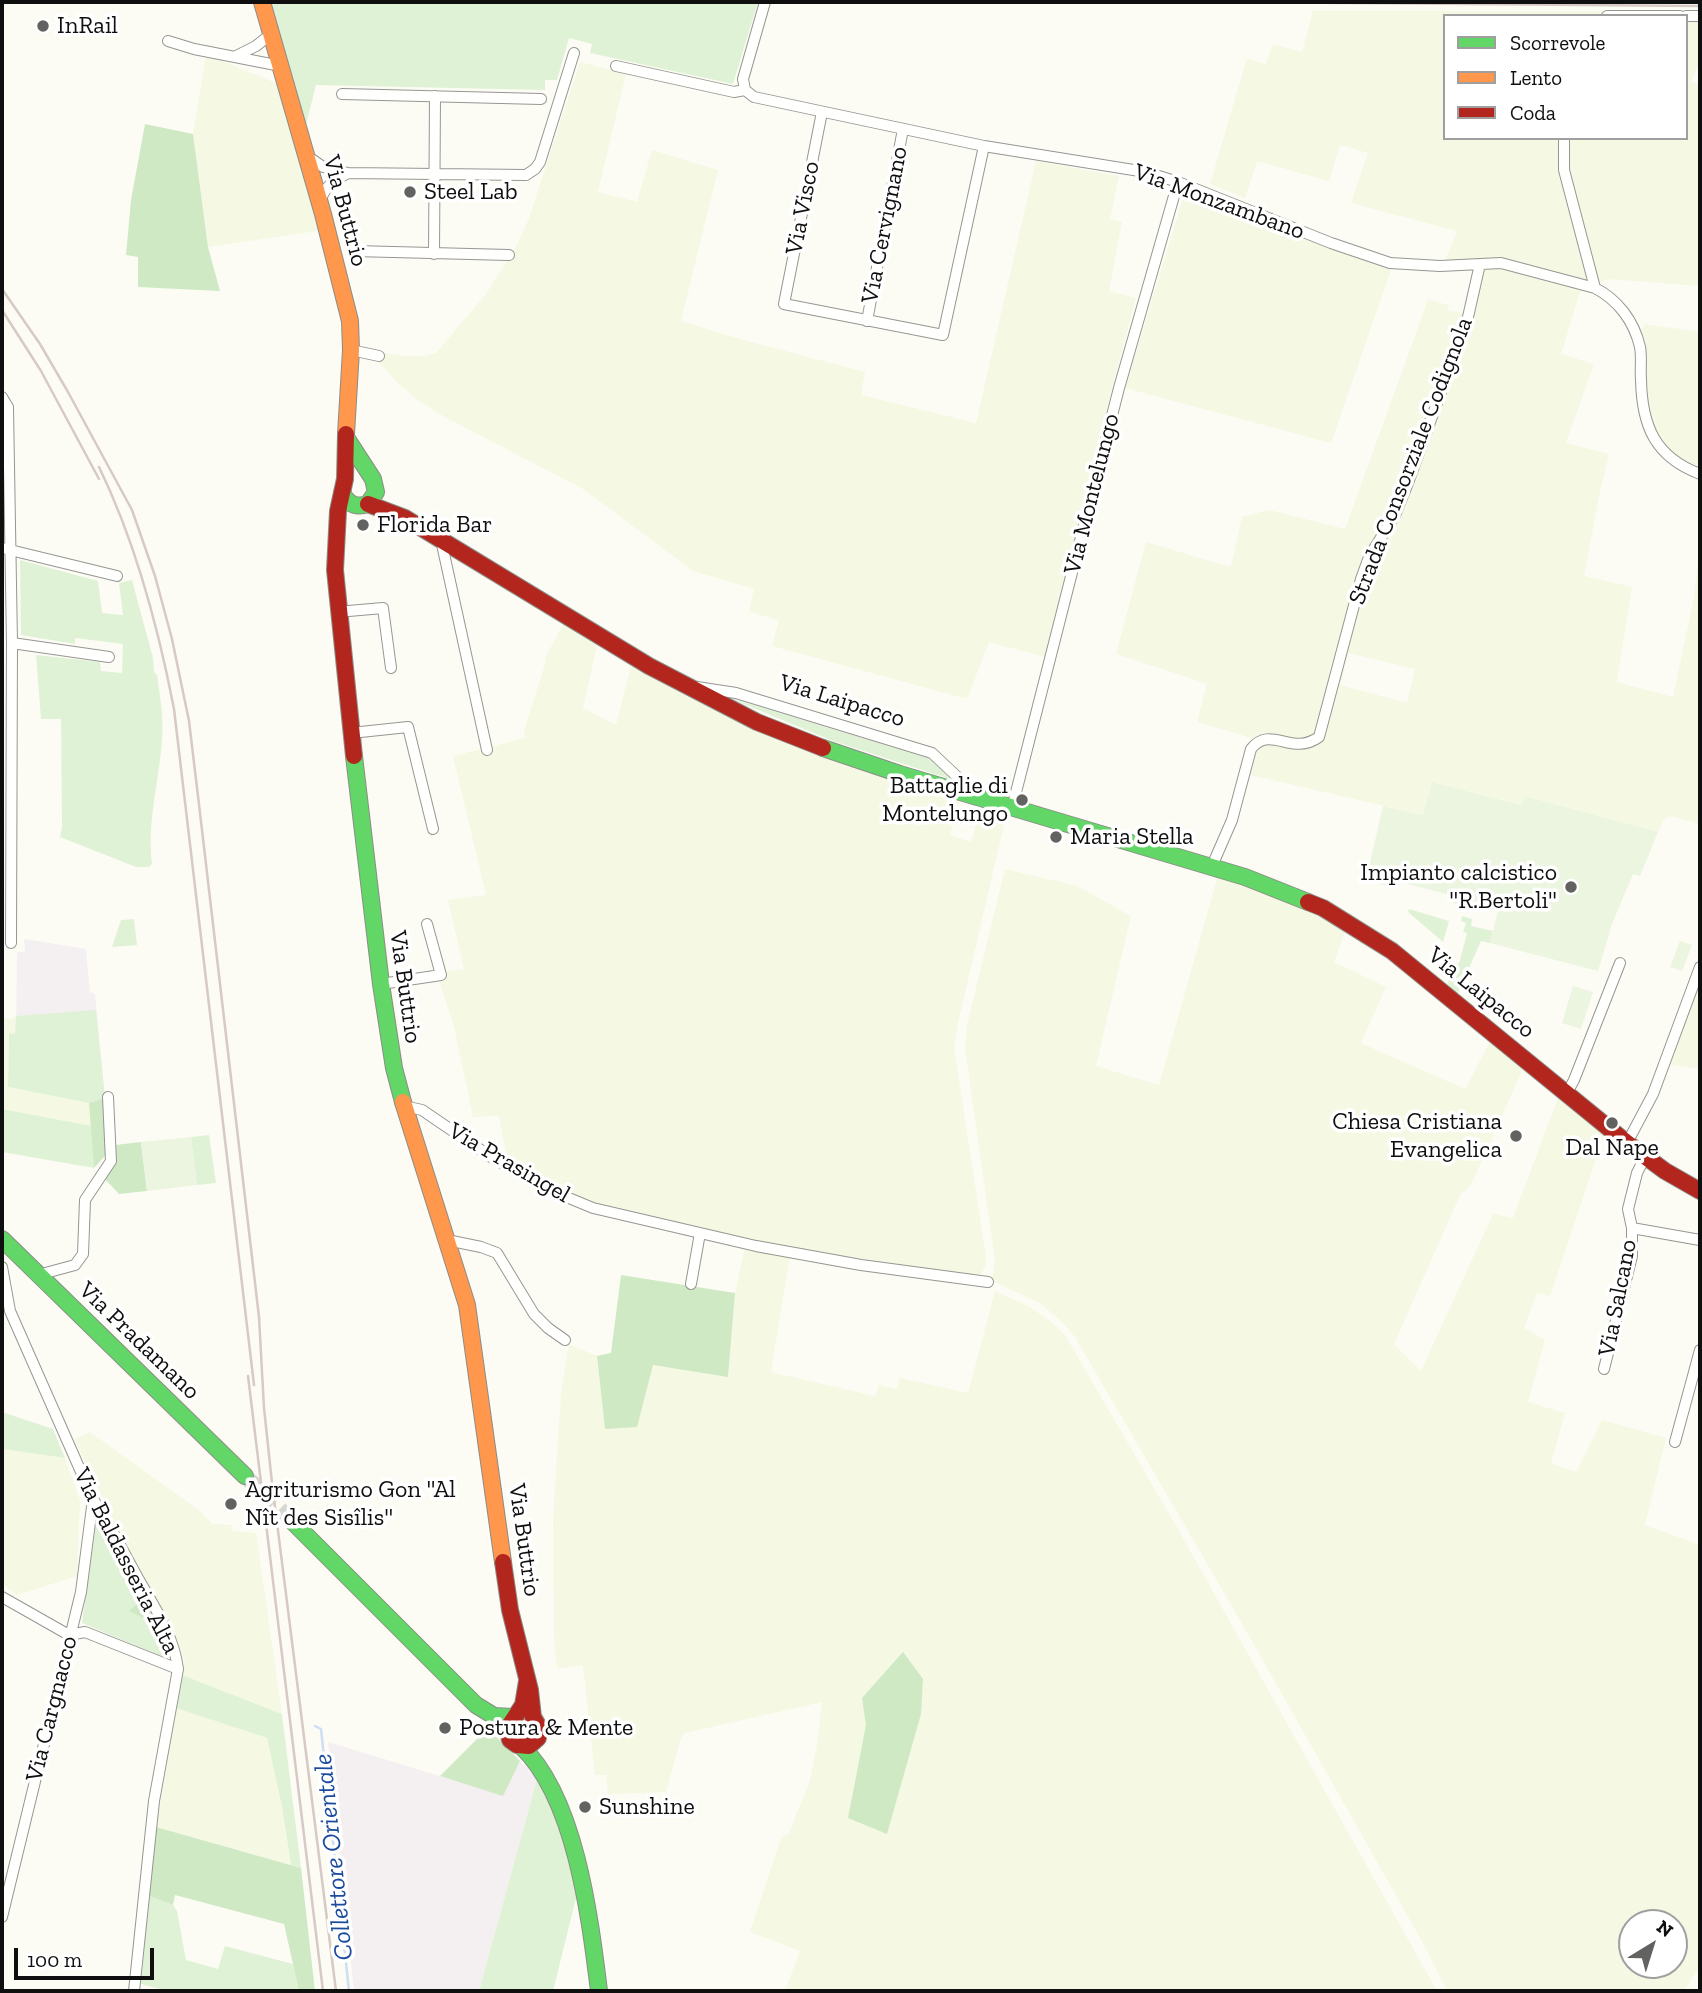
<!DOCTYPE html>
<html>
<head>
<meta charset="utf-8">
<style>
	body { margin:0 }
	#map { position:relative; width:1702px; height:1993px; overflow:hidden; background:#fcfcf5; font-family:"Zilla Slab",serif }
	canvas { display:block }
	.frame { position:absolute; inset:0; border:4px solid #0f0f0f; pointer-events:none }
	.legend { position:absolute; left:1443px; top:14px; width:245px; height:126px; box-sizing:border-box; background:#fff; border:2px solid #9f9f9f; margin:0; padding:9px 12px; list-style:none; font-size:21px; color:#0f0f0f }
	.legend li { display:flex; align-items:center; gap:14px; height:35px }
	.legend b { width:35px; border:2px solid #9f9f9f }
	.north { position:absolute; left:1618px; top:1909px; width:70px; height:70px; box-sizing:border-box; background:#fff; border:2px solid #9f9f9f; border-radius:50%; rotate:38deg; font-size:19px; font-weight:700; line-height:28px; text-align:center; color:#0f0f0f }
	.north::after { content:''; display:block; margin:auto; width:24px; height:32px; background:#626260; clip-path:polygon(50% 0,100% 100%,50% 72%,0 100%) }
	.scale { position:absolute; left:14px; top:1948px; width:140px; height:32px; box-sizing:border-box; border:4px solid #0f0f0f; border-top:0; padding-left:9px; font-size:21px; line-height:24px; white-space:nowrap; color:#0f0f0f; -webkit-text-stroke:5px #fff; paint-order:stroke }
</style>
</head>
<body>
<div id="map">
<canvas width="1702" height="1993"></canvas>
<div class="frame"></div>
<ul class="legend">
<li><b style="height:9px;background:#63d668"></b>Scorrevole</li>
<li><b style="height:9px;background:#ff974d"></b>Lento</li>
<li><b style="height:9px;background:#b3261e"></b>Coda</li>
</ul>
<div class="north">N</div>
<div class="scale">100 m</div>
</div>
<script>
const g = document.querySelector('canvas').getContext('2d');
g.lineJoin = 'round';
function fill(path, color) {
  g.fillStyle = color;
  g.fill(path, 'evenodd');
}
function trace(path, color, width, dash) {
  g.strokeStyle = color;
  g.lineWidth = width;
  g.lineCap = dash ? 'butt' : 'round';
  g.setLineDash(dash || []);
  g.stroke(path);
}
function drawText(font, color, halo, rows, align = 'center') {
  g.font = font + ' "Zilla Slab",serif';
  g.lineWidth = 7;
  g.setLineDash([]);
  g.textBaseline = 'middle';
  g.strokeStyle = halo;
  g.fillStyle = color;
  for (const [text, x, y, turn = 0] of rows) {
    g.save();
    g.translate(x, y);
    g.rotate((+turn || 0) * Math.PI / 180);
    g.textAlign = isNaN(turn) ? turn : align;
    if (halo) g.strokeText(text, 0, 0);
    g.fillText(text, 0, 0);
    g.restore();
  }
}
fill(new Path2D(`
	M24 939 86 949 90 992 95 994 105 1098 89 1103 16 1033 17 952H25Z
	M328 1742 502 1795 520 1761 537 1779 479 1991H354Z`), '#f4eff1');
fill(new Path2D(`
	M1313 11H1700V62L1691 81 1700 86V286L1607 279 1580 292 1561 354 1594 364 1566 443 1609 454 1599 496 1584 576 1632 587 1617 682 1673 697 1694 597 1700 546V824L1669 816 1663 820 1658 832 1526 796 1523 805 1432 782 1423 815 1242 773 1252 738 1197 722 1207 684 1116 654 1146 542 1231 567 1242 517 1269 510 1345 529 1428 300 1449 305 1447 310 1467 314 1476 272 1462 269 1446 258 1457 231 1351 203 1368 153 1340 145 1329 181 1257 161 1245 198 1210 184 1247 58 1266 64 1273 44 1302 52ZM1445 16H1686V138H1445ZM1348 653 1415 669 1407 703 1340 685Z
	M206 54 278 84 324 230 208 247 193 134Z
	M580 62 626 74 598 192 637 202 652 150 718 170 681 321 740 339 865 372 861 395 976 423 1036 161 1119 176 1110 219 1122 222 1109 291 1136 298 1095 453 1049 658 989 642 967 699 772 646 779 620 749 612 754 589 693 571 583 489 443 416 416 399 396 381 368 350 402 356H425L436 353 486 294 516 247 529 218Z
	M1185 192 1391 270 1331 443 1125 388Z
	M1645 324 1700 332V468L1660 450 1646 430 1635 341Z
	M563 624 597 646 583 708 616 725 631 666 678 692 761 731 961 798 950 835 971 842 982 804 1007 812 958 1023 954 1047 986 1257 985 1267 981 1274 971 1276 862 1262 757 1243 586 1202 508 1164 499 1116 473 1117 454 1027 440 983 445 972 464 969 448 900 486 895 453 756 526 738 524 731 546 661 544 660Z
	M1005 869 1077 886 1131 916 1096 1066 1159 1085 1218 875 1289 901 1346 929 1334 962 1386 987 1361 1043 1465 1089 1491 1040 1523 1069 1471 1185 1460 1195 1394 1344 1421 1371 1493 1214 1513 1218 1558 1098 1604 1135 1550 1296 1537 1293 1524 1328 1545 1340 1528 1402 1565 1413 1551 1463 1576 1472 1602 1420 1666 1438 1645 1525 1700 1545V1966L1684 1991H1447L1423 1943 1244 1627 1075 1337 1060 1320 1040 1303 992 1281 995 1261 965 1048 967 1025ZM1632 1923H1674V1965H1632Z
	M1697 992 1700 993V1069L1665 1064Z
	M16 1016 15 1034 9 1033 8 1087 89 1103 92 1126 2 1109V1017L11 1019Z
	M745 1248 790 1256 771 1372 875 1396 879 1385 897 1389 900 1378 968 1393 995 1291 1030 1307 1050 1321 1065 1335 1174 1522 1437 1991H785L800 1951 750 1932 781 1838 789 1833 810 1780 817 1744 822 1702 685 1733 680 1741 666 1792 608 1794 606 1775H595L583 1665 557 1669 554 1641 553 1519 561 1394 569 1344 597 1356 605 1428 653 1365 728 1376 735 1293Z
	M90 1432 200 1511 212 1524 232 1525V1531L256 1533 282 1714 182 1675 185 1663 172 1628 122 1537 74 1439Z
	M2 1449 65 1458 80 1500 77 1576 17 1595 2 1584Z
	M176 1708 267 1738 282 1807 291 1865 156 1827Z`), '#f5f8e2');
fill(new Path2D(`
	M270 2H758L733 84 590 53 592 44 569 38 557 80H545V90L316 85 306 125Z
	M20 560 98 581 102 613 123 615 119 583 132 580 153 658 154 672 157 675C160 696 164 719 162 740 159 783 147 821 152 864L149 867H136L60 837 62 827 61 719H41L36 655 100 662 101 671 122 673 123 644 75 638V644L21 635Z
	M727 697 931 759 956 781 833 741Z
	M1409 909 1449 921 1443 942 1408 912Z
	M1462 916 1472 919 1471 926 1493 931 1490 943 1481 941 1457 995C1444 985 1448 976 1451 961L1459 964 1467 933 1463 932 1466 923 1461 921Z
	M134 919 137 945 112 947 121 920Z
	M96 1010 105 1098 89 1103 8 1087 9 1033 15 1034 16 1016Z
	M2 1109 92 1126 94 1168 2 1152Z
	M209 1135 216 1183 197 1185 191 1137Z
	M2 1412 53 1429 65 1458 2 1449Z
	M101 1522 146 1596 130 1611 162 1628 173 1653 169 1657H163L82 1623 95 1528Z
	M182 1675 282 1714 301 1868 291 1865 282 1807 267 1738 176 1708Z
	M537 1779 548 1796 580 1882 553 1991H479Z
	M149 1896 173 1905 177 1911 186 1960 218 1969 225 1946 293 1964 299 1991H168L141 1984Z`), '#e0f2d6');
fill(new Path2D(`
	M145 124 193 134 208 247 220 291 138 287V257L126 255 131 200Z
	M105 1098 106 1155 94 1168 89 1103Z
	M141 1142 147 1191 119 1194 104 1178 117 1162 115 1145Z
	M621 1275 735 1293 728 1377 653 1365 637 1427 605 1429 597 1356 611 1353Z
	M146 1596 162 1628 129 1611Z
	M903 1652 923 1679 921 1714 887 1834 848 1818 866 1725 862 1698Z
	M488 1728 520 1761 503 1796 440 1776Z
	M156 1827 301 1868 315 1991H299L284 1924 175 1895 173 1905 149 1896Z`), '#cfe9c4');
fill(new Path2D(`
	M1432 782 1522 805 1525 796 1658 832 1640 876 1633 874 1612 924 1598 971 1490 943 1499 907 1475 901 1473 908 1453 903 1454 896 1392 880 1390 887 1366 880 1383 806 1423 815Z
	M1680 941 1692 945 1682 971 1670 967Z
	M1573 986 1593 992 1581 1029 1562 1023Z
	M191 1137 197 1185 147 1191 141 1142Z`), '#ebf5e0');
trace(new Path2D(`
	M315 1726 321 1729 349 1991`), '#ccdff4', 2.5);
trace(new Path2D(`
	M245 1476 293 1522`), '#d8d8d2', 16, [16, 8]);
const street = new Path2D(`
	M1607 16H1680
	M1686 16H1700
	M168 41 194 49 281 66
	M236 56 256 46 271 34
	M616 66 734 92 745 90
	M745 90 754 97 984 146 1146 172 1178 182 1331 243 1390 263 1440 266 1501 263 1595 288C1618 300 1634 321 1640 347 1642 357 1640 369 1641 380 1642 426 1655 457 1700 474
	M745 90 743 79 765 2
	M342 94 541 99
	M822 112 784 304 943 335 984 146
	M1564 138V170L1595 288
	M306 155 323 167 348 173 526 175 535 169 540 162 574 53
	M320 202C325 186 333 181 348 173
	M354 251 509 255
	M434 254 435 96
	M867 321 903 129
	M351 350 379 356
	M2 397 8 407 12 643 11 943
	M441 540 487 750
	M2 548 117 576
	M337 612 383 608 391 668
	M12 643 109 657
	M697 687 736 693 932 753 965 784 964 794
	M351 733 408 727 433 829
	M1012 808 1119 388 1178 182
	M1212 866 1232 820 1251 749C1271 724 1291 757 1319 737L1361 579 1369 557 1395 515 1408 483 1468 317 1480 264
	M381 984 441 975 427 924
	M1567 1093 1574 1080 1620 963
	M404 1106 422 1110 491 1157 547 1189 593 1208 756 1246 861 1265 988 1282
	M1627 1143 1653 1094 1700 967
	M1632 1228 1700 1240
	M447 1240 481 1247 497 1253 534 1314 548 1328 565 1340
	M2 1267 10 1311 93 1499C110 1525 124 1553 139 1580 155 1608 174 1636 178 1669L154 1801 134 1991
	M38 1275 75 1265 83 1254 85 1200 111 1161 108 1097
	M691 1284 700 1233
	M1604 1369 1632 1256V1228L1628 1209 1637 1173 1645 1157
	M1675 1442 1700 1350
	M2 1597 69 1635
	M69 1635 85 1632 178 1669
	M2 1917 81 1592 93 1499`);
const fast = new Path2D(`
	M342 493C348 504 356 508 368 504L376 492 373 479 347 439
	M823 748 900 774 1245 877 1308 902
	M354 756 381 984 394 1068 403 1102
	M2 1239 245 1476
	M293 1522 476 1705 494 1716 513 1717
	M521 1746C576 1798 590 1919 599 1991`);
const slow = new Path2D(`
	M262 2 323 214 350 321 351 350 346 434
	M403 1102 467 1305 503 1562`);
const jam = new Path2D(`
	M346 434 345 479 338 511 335 570 354 756
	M368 504 405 518 649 666 757 722 823 748
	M1308 902 1323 908 1392 951 1627 1143 1665 1171 1700 1191
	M503 1562 510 1610 530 1690 533 1717 539 1727 538 1738 529 1746 517 1745 510 1740 507 1729 523 1705 527 1681`);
trace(street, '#969693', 12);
trace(fast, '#8c8c89', 18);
trace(slow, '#8c8c89', 18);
trace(jam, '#8c8c89', 18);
trace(street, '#fffffe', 10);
trace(fast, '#63d668', 16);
trace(slow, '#ff974d', 16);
trace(jam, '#b3261e', 16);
trace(new Path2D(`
	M1233 2 1700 6
	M2 289 40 344 68 392 132 510 155 576 172 639 189 721 198 796 259 1317 264 1408 272 1483 336 1991
	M2 310 41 371 99 479
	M99 467C136 543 158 626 174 709L254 1385
	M248 1376 323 1991`), '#d7c9c5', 2.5);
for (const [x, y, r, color] of [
	[43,26,7,"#626260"],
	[410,192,7,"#626260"],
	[363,525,7,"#626260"],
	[1022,800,7,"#626260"],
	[1056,837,7,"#626260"],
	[1571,887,7,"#626260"],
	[1612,1123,7,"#626260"],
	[1516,1136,7,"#626260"],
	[231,1504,7,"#626260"],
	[445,1728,7,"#626260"],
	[585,1807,7,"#626260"]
]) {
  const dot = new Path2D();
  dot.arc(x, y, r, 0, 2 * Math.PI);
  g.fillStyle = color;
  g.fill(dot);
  trace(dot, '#fff', 2.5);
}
drawText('24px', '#0f0f0f', '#fff', [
	["InRail",57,26],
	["Steel Lab",424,192],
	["Florida Bar",377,525],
	["Battaglie di",1008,786,"right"],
	["Montelungo",1008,814,"right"],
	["Maria Stella",1070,837],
	["Impianto calcistico",1557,873,"right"],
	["\"R.Bertoli\"",1557,901,"right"],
	["Chiesa Cristiana",1502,1122,"right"],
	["Evangelica",1502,1150,"right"],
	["Dal Nape",1612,1148,"center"],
	["Agriturismo Gon \"Al",245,1490],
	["Nît des Sisîlis\"",245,1518],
	["Postura & Mente",459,1728],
	["Sunshine",599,1807]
], 'left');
drawText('24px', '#0f0f0f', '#fff', [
	["Via Monzambano",1219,202,20],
	["Via Visco",803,208,-79],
	["Via Buttrio",345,211,75],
	["Via Cervignano",885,225,-79],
	["Strada Consorziale Codignola",1411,461,-69],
	["Via Montelungo",1092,494,-76],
	["Via Laipacco",842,701,17],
	["Via Buttrio",405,987,82],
	["Via Laipacco",1481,993,39],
	["Via Prasingel",509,1163,30],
	["Via Salcano",1618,1298,-79],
	["Via Pradamano",139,1341,44],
	["Via Buttrio",524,1540,82],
	["Via Baldasseria Alta",126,1561,63],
	["Via Cargnacco",52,1709,-76]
]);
drawText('italic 26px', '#1b4b9e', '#fff', [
	["Collettore Orientale",334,1857,-96]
]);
</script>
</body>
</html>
